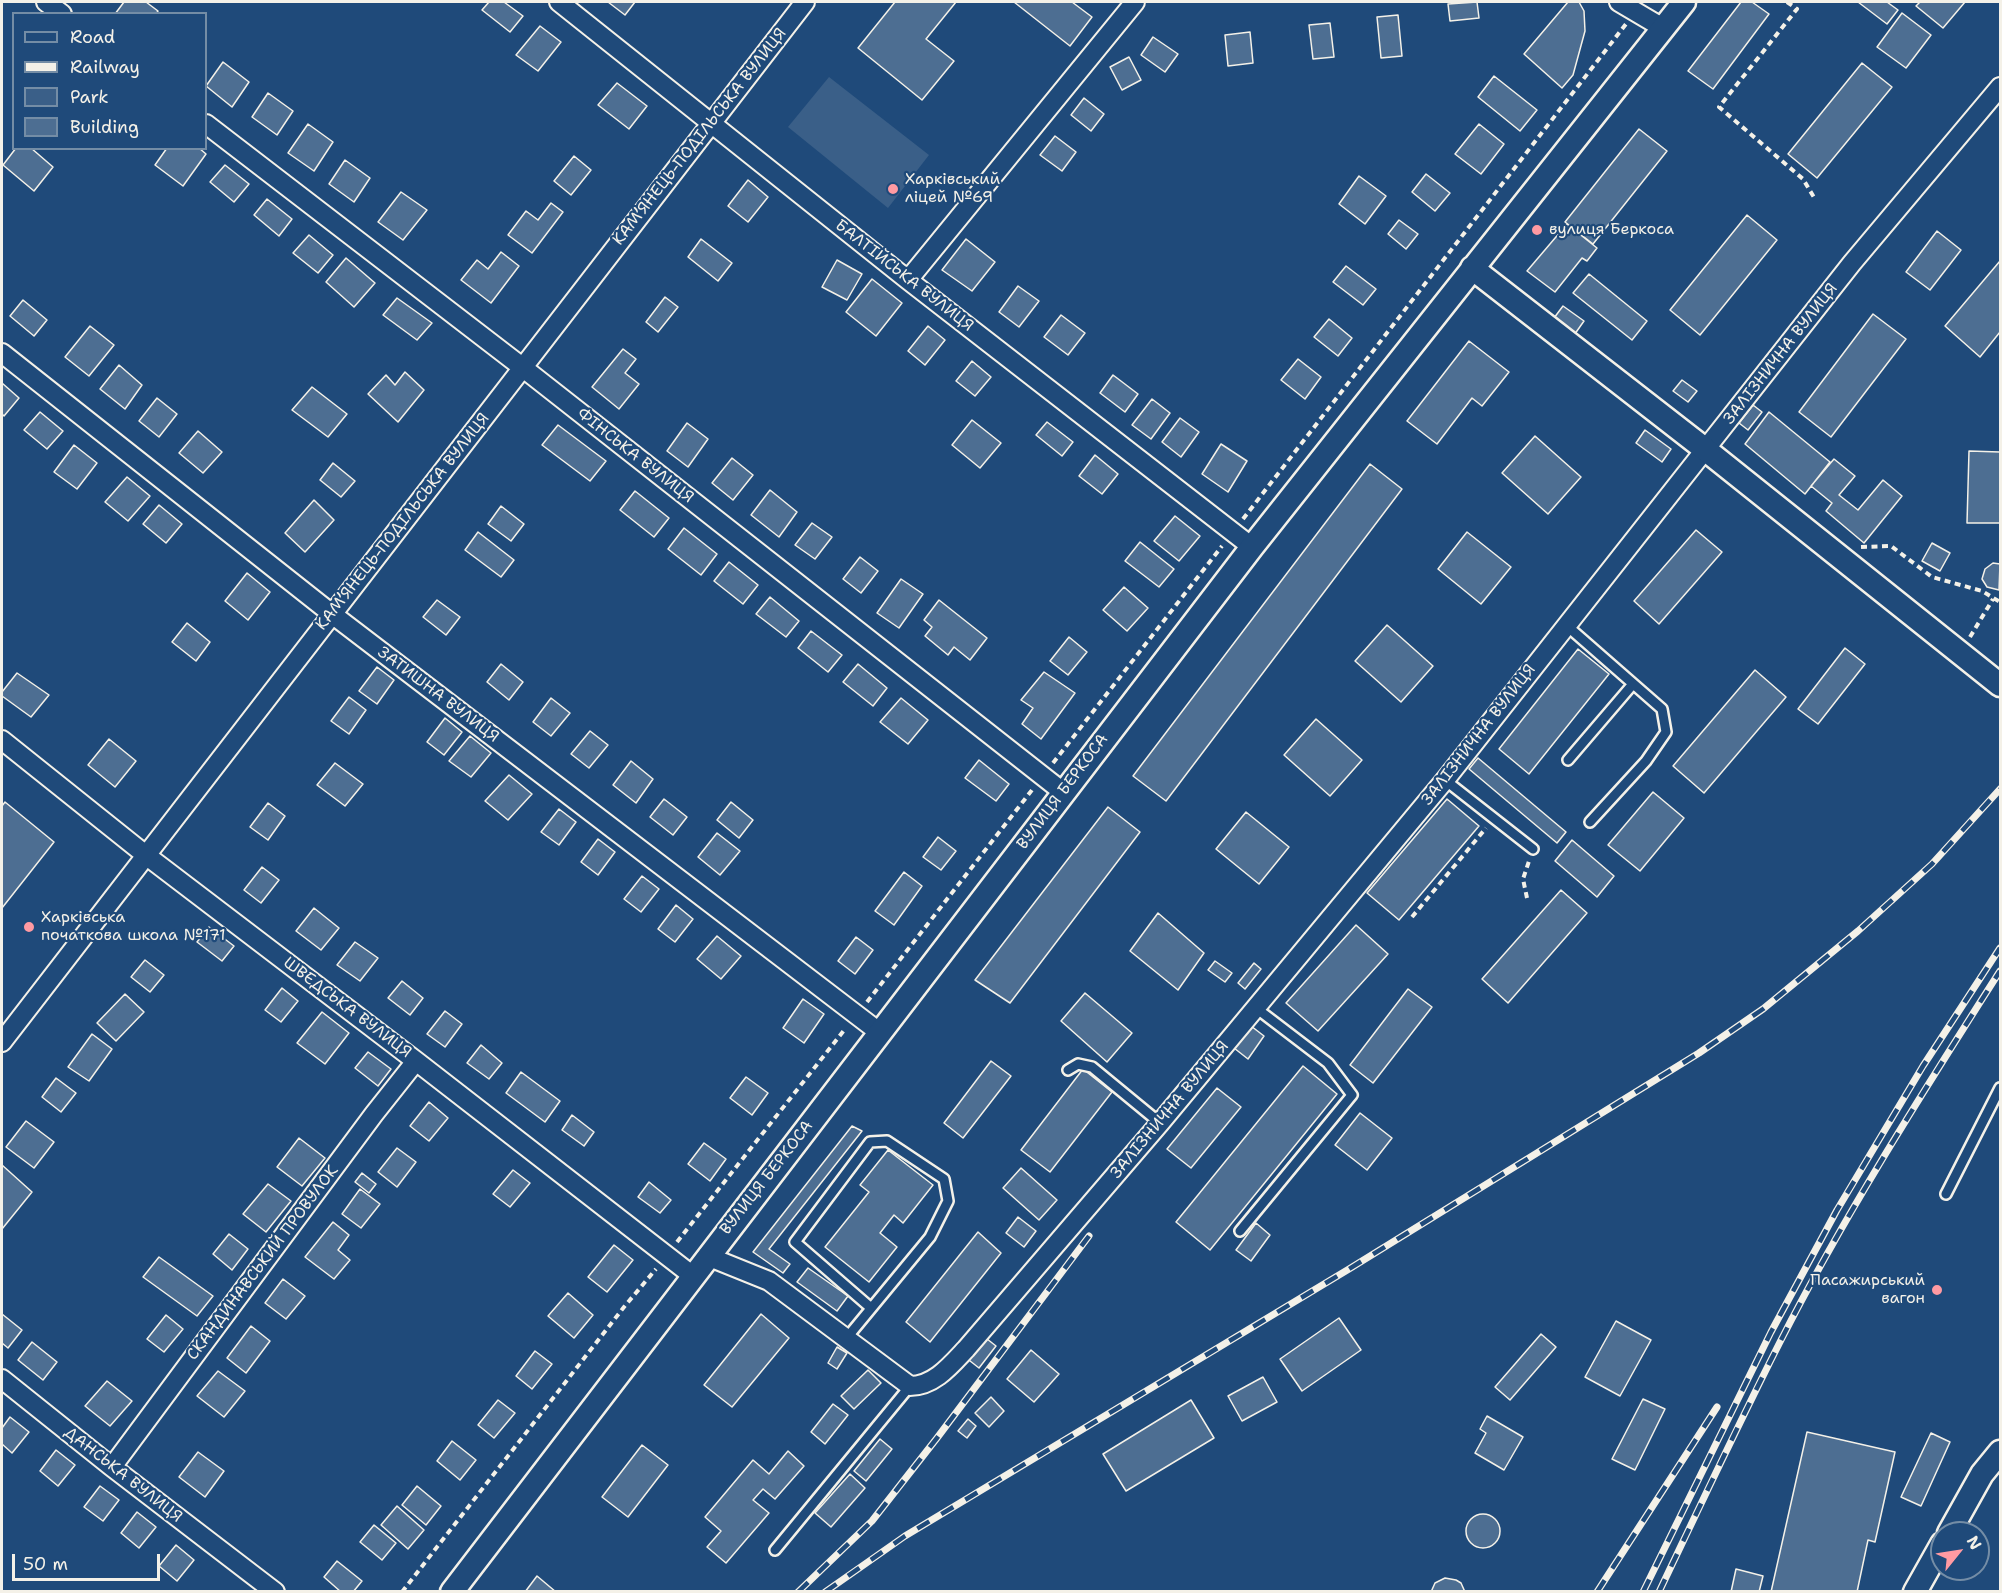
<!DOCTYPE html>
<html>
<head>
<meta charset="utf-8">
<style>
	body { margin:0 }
	#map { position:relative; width:2002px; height:1593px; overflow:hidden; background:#1f4a7a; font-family:"Shantell Sans",sans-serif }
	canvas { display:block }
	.frame { position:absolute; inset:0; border:3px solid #f4f1e8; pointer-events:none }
	.legend { position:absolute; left:12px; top:12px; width:195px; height:138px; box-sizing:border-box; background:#1f4a7a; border:2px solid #748da6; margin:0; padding:8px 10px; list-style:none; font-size:18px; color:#f4f1e8 }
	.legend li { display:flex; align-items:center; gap:12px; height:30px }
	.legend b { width:30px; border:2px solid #748da6 }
	.north { position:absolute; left:1930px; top:1521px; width:60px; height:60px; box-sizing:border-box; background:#1f4a7a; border:2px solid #748da6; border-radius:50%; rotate:60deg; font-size:16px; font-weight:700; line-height:24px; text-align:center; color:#f4f1e8 }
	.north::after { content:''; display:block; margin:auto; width:21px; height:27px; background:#ff9aa2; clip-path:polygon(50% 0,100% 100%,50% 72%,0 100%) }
	.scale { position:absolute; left:12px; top:1554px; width:148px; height:27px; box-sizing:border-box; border:3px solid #f4f1e8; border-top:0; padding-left:8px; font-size:18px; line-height:21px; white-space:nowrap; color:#f4f1e8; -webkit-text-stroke:4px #1f4a7a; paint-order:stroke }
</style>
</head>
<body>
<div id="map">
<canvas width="2002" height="1593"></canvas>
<div class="frame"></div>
<ul class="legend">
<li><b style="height:8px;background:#1f4a7a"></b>Road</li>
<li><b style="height:8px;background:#f4f1e8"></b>Railway</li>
<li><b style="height:16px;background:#3a5f88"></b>Park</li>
<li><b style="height:16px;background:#4d6e92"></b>Building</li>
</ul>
<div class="north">N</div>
<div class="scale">50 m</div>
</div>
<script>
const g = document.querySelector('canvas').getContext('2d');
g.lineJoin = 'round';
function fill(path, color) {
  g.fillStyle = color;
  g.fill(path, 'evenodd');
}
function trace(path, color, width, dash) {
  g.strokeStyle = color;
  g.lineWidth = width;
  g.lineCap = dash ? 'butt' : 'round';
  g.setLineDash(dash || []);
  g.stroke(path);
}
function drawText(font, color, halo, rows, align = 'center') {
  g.font = font + ' "Shantell Sans",sans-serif';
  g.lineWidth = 4.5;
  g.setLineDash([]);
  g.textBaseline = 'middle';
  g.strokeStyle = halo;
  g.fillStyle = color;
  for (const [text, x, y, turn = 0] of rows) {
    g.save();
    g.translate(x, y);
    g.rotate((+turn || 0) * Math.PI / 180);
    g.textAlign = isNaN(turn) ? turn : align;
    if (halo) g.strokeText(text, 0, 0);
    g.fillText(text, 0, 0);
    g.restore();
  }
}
fill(new Path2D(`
	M829 77 929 155 888 208 788 127Z`), '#3a5f88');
const building = new Path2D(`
	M124 2H146L158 11 156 14H115Z
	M489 2H504L523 16 510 32 482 10Z
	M608 2H635L625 15Z
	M895 2H956L926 39 954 61 922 100 858 48Z
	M1014 2H1072L1092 17 1070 46Z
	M1477 2 1479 18 1450 21 1448 4Z
	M1568 2H1579L1584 11 1585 31 1573 75 1562 88 1524 54Z
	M1741 2H1752L1769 14 1713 89 1688 71Z
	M1858 2H1887L1898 10 1887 24Z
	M1920 2H1965L1943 28 1916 6Z
	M1902 13 1931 35 1906 68 1877 47Z
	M1398 15 1402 56 1381 58 1377 17Z
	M1330 23 1334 57 1313 59 1309 25Z
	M540 26 561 42 538 71 516 55Z
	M1250 32 1253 63 1228 66 1225 35Z
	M1153 37 1178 54 1165 72 1141 55Z
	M1129 57 1141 80 1122 90 1110 67Z
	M223 62 249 82 232 107 206 86Z
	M1862 63 1892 87 1817 178 1788 154Z
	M1494 76 1537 110 1520 131 1478 97Z
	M617 83 647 106 629 129 598 105Z
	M268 93 293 111 277 135 252 117Z
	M1084 98 1104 114 1091 131 1071 115Z
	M308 124 333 142 314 171 288 153Z
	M1479 124 1504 144 1481 174 1455 154Z
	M1639 129 1667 151 1593 244 1565 222Z
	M1055 136 1076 152 1062 171 1040 155Z
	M16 148H31L53 167 34 191 3 165Z
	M167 148H199L206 154 183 186 155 165Z
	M574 156 591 170 571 195 554 181Z
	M345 160 370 178 354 202 329 184Z
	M225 165 249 184 234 202 210 182Z
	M1426 174 1450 193 1435 211 1412 192Z
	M1359 176 1386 196 1365 224 1339 204Z
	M748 180 768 197 748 222 728 206Z
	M401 192 427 210 403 240 378 222Z
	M267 199 292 219 279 236 254 215Z
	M551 203 563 212 532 253 508 235 526 211 538 220Z
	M1747 215 1777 240 1700 335 1670 310Z
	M1399 220 1418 234 1406 249 1388 234Z
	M1567 224 1597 248 1587 261 1582 258 1555 292 1527 271Z
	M1937 231 1961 250 1930 290 1906 272Z
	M309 235 333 255 318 273 293 253Z
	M701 239 732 263 718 281 688 257Z
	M966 239 995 262 972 291 942 270Z
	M501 252 519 266 491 303 461 280 477 260 488 269Z
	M346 258 375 283 354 307 326 282Z
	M837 260 862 274 847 300 822 287Z
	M2000 261V332L1980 357 1945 326Z
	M1346 266 1376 289 1363 305 1333 282Z
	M1589 274 1647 321 1632 340 1573 293Z
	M872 279 902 303 876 336 846 312Z
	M1018 286 1039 301 1019 327 999 312Z
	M665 297 678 307 658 332 646 322Z
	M397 298 432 323 417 340 383 315Z
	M23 300 47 320 34 336 10 316Z
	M1563 306 1584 321 1572 338 1551 322Z
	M1873 314 1906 339 1831 437 1799 412Z
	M1061 315 1085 333 1068 355 1044 337Z
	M1329 319 1352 338 1338 356 1314 337Z
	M90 326 114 345 89 376 65 357Z
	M928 326 945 340 925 365 908 351Z
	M1469 341 1509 372 1482 406 1472 398 1437 444 1407 421Z
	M623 349 636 359 625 373 639 384 619 409 592 387Z
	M1298 359 1321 377 1305 399 1281 380Z
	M972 361 991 377 975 396 956 381Z
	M119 365 142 385 125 409 100 389Z
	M405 372 424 390 398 422 368 394 386 375 395 385Z
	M1113 375 1138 394 1125 412 1100 393Z
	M1682 380 1697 391 1688 402 1673 391Z
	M2 383 19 398 4 416 2 414Z
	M312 387 347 414 328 437 292 410Z
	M157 398 177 414 159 437 139 421Z
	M1152 399 1170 413 1151 439 1132 425Z
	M1753 405 1762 412 1748 430 1739 423Z
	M40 412 63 431 47 449 24 430Z
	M1769 412 1830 462 1805 494 1745 444Z
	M1180 418 1199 432 1181 457 1162 442Z
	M972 420 1001 443 980 468 952 445Z
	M1047 422 1073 442 1062 456 1036 435Z
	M687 423 708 439 688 467 667 451Z
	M558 425 606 461 590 481 542 445Z
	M1645 430 1671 449 1662 462 1636 443Z
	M198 431 222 452 203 473 179 453Z
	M1535 436 1581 477 1548 514 1502 473Z
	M1221 444 1247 461 1228 492 1202 474Z
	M74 445 97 463 77 489 54 472Z
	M1969 451 2000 452V523H1967Z
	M1095 455 1118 474 1102 494 1079 476Z
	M732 458 753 475 733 500 712 483Z
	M1834 459 1855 476 1839 495 1858 510 1883 480 1902 496 1864 543 1826 511 1832 503 1811 486Z
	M333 463 355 481 341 497 320 480Z
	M1370 464 1402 489 1166 801 1133 776Z
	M127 477 150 496 128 521 105 502Z
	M770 490 797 512 779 537 751 515Z
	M635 491 669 518 654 537 620 510Z
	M314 500 334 520 305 552 285 533Z
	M159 505 182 524 166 543 143 524Z
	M501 506 524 524 511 541 488 524Z
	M1175 516 1200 536 1179 561 1154 541Z
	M812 523 832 537 815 559 795 545Z
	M684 528 717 554 701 575 668 549Z
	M1696 530 1722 552 1659 624 1634 601Z
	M478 532 514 560 501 577 465 550Z
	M1467 532 1511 567 1481 604 1438 569Z
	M1140 542 1174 569 1159 587 1125 561Z
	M1932 543 1950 553 1940 571 1922 561Z
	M860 557 878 571 861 593 843 579Z
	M729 562 758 585 743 604 714 581Z
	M1993 563 2000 564 1999 590 1987 587 1982 579 1985 569Z
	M247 573 270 592 248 620 225 601Z
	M901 579 923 594 899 628 877 613Z
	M1124 587 1148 608 1127 631 1103 610Z
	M770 597 799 621 786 637 756 614Z
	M437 600 460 617 446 635 423 617Z
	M939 600 987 638 970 660 954 647 948 655 925 636 932 627 924 620Z
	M187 623 210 642 196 661 172 642Z
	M1387 625 1433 666 1401 702 1355 661Z
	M811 631 842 655 828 672 798 648Z
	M1069 637 1087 652 1068 675 1050 661Z
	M1845 648 1865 664 1818 724 1798 709Z
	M1578 649 1609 674 1529 774 1499 749Z
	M501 664 523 682 509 700 487 682Z
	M858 664 887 688 873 706 843 682Z
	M377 667 394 680 377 704 359 691Z
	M1755 670 1786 697 1704 793 1673 766Z
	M1044 672 1075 693 1041 739 1022 724 1033 708 1021 700Z
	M17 673 49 695 31 717 2 696V692Z
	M349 697 366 710 349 734 331 721Z
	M551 698 570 713 551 736 533 722Z
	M901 698 928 720 908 744 880 722Z
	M445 718 462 732 444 755 427 742Z
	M1316 719 1362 760 1330 796 1284 755Z
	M590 731 608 745 589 768 571 754Z
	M470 736 491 753 471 777 449 761Z
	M109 739 136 761 115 787 88 765Z
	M1478 758 1566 832 1557 843 1469 769Z
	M979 760 1009 784 996 801 965 778Z
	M631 761 653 779 636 803 613 785Z
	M335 763 363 784 345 806 317 785Z
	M509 775 532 794 508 820 485 801Z
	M1653 792 1684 818 1640 871 1608 845Z
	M664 799 687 817 673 835 650 817Z
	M1447 799 1479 826 1399 920 1367 893Z
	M5 802 54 842 2 908V806Z
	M731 802 753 820 739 838 717 820Z
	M268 803 285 816 268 840 250 827Z
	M1108 807 1140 832 1010 1003 975 980Z
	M559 809 576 822 559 845 541 832Z
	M1246 812 1289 847 1259 884 1216 849Z
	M717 833 740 851 720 875 698 857Z
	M938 837 956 851 941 870 923 857Z
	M598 839 615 852 598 875 581 862Z
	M1572 840 1614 876 1597 897 1555 861Z
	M262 867 279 880 261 903 244 890Z
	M904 872 922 886 894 925 875 911Z
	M642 876 659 889 641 912 624 899Z
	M1561 890 1587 913 1508 1003 1482 979Z
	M676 905 693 919 675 942 658 929Z
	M314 908 339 928 321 950 296 931Z
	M1158 913 1204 953 1178 990 1130 951Z
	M1356 925 1388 954 1318 1031 1286 1003Z
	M209 927 234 946 222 961 197 942Z
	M717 936 741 956 721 979 697 959Z
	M856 937 873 950 855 974 838 961Z
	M355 942 378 958 360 981 337 965Z
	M145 960 164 975 150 992 131 977Z
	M1215 961 1232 973 1225 982 1208 970Z
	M1254 963 1261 969 1245 989 1238 983Z
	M402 981 423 998 410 1015 388 998Z
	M282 988 298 1001 281 1022 265 1010Z
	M1408 989 1432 1007 1373 1083 1350 1065Z
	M1085 993 1132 1033 1107 1062 1061 1021Z
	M125 994 144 1012 116 1041 97 1023Z
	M803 999 824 1014 804 1043 783 1028Z
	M445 1011 462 1024 445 1047 427 1034Z
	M322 1012 349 1033 325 1064 297 1043Z
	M1251 1026 1264 1036 1248 1059 1234 1048Z
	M92 1034 112 1049 89 1081 68 1067Z
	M481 1045 502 1063 489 1079 467 1063Z
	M368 1052 391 1069 378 1086 355 1068Z
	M991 1061 1011 1076 963 1138 944 1123Z
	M1303 1066 1337 1094 1210 1250 1176 1222Z
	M1083 1069 1112 1092 1050 1172 1021 1150Z
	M521 1072 560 1101 545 1122 506 1093Z
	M746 1077 768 1093 752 1115 730 1098Z
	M56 1078 76 1093 61 1112 42 1097Z
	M1217 1088 1241 1107 1191 1168 1167 1149Z
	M429 1102 448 1118 429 1141 410 1126Z
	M1360 1113 1392 1138 1367 1170 1335 1145Z
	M572 1115 594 1132 584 1146 562 1130Z
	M26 1121 54 1142 34 1168 6 1147Z
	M852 1126 862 1131 769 1249 790 1264 783 1273 753 1252Z
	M299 1138 325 1158 302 1186 277 1167Z
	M704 1143 726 1159 710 1181 688 1164Z
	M397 1148 416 1162 397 1187 378 1172Z
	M888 1150 933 1185 903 1223 894 1215 880 1233 897 1247 869 1282 825 1247 869 1192 860 1185Z
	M2 1165 32 1192 2 1229Z
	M1021 1168 1057 1200 1039 1220 1003 1188Z
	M513 1170 530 1183 510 1207 493 1194Z
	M362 1173 376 1184 369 1193 355 1182Z
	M649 1182 671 1200 660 1213 638 1197Z
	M268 1184 291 1201 266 1232 243 1214Z
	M360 1189 380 1204 361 1228 342 1214Z
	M1018 1217 1036 1231 1024 1247 1006 1233Z
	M333 1222 349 1235 338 1250 350 1260 334 1279 305 1257Z
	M1256 1223 1270 1235 1251 1261 1236 1250Z
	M978 1232 1001 1253 930 1342 906 1322Z
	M229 1234 248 1249 232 1270 213 1254Z
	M614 1245 633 1260 607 1292 588 1277Z
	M159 1257 213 1296 197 1316 143 1277Z
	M808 1268 848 1296 837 1311 797 1282Z
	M283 1279 305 1296 286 1319 265 1303Z
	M568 1293 593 1315 574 1338 548 1316Z
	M2 1314 22 1330 8 1348 2 1343Z
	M761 1314 789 1338 732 1407 704 1385Z
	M166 1315 183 1329 164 1352 147 1339Z
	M1339 1318 1361 1350 1302 1391 1280 1359Z
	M1616 1321 1651 1340 1620 1396 1585 1377Z
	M251 1326 270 1341 246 1373 227 1358Z
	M1541 1334 1556 1347 1510 1400 1495 1387Z
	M982 1335 996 1346 979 1368 965 1357Z
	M32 1342 57 1362 43 1380 18 1360Z
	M837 1347 847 1353 837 1369 828 1363Z
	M1031 1350 1059 1374 1034 1402 1007 1379Z
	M535 1351 552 1364 532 1389 516 1376Z
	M868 1370 881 1383 854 1409 841 1396Z
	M218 1371 245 1391 224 1417 197 1396Z
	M1263 1377 1277 1402 1242 1421 1228 1396Z
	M107 1381 132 1401 110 1426 85 1406Z
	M991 1397 1004 1411 989 1427 975 1413Z
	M1643 1399 1665 1409 1635 1470 1612 1459Z
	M498 1400 515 1413 494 1438 478 1425Z
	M1191 1400 1214 1438 1126 1491 1103 1454Z
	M833 1404 848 1415 825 1444 811 1432Z
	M1487 1416 1523 1437 1504 1470 1475 1453 1486 1433 1480 1429Z
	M10 1417 29 1432 12 1453 2 1444V1428Z
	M968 1419 976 1426 967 1438 958 1431Z
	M1807 1432 1895 1452 1875 1542 1868 1540 1857 1592H1771Z
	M1931 1433 1950 1442 1921 1506 1901 1497Z
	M880 1439 892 1449 866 1481 854 1471Z
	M452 1441 476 1460 460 1480 437 1461Z
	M642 1445 668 1465 628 1517 602 1497Z
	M56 1450 75 1465 58 1486 40 1471Z
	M788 1451 804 1466 775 1499 763 1489 753 1500 769 1513 726 1563 707 1547 721 1531 705 1517 753 1460 769 1474Z
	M198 1452 224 1471 205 1497 179 1477Z
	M850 1474 865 1488 831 1527 815 1513Z
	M100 1486 119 1500 103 1521 84 1507Z
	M417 1486 441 1506 426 1525 402 1505Z
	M397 1506 424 1530 408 1549 381 1525Z
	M137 1512 156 1527 139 1548 121 1533Z
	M1466 1531a17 17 0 1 1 34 0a17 17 0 1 1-34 0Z
	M374 1525 396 1543 382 1560 360 1542Z
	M176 1545 194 1560 177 1581 159 1566Z
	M337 1561 362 1581 353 1592H341L324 1577Z
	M1736 1569 1763 1576 1759 1592H1731Z
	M537 1576 556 1592H525Z
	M1445 1578 1456 1580 1461 1583 1465 1592H1431L1435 1583Z`);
fill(building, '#4d6e92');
trace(building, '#f4f1e8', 1.5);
const service = new Path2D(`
	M1566 625 1662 709 1666 732 1646 761 1590 822
	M1568 760 1633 684
	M1445 780 1533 849
	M1068 1070 1078 1064 1092 1067 1160 1123
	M1946 1194 2000 1088
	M1240 1231 1352 1095 1328 1063 1256 1008
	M845 1340 930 1237 948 1201 944 1179 887 1141 870 1142 795 1242 871 1308
	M775 1550 910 1386`);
const minor = new Path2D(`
	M46 2 62 14
	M559 2 908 280 1252 547
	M1619 2 1663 28
	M206 124 522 367 1063 792
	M908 280 1135 2
	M2 353 332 614 879 1032
	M2 740 147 856 416 1061 693 1276
	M2 1042 805 2
	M707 1256 769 1281 910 1386C934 1386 951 1365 966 1349L1160 1123 1445 780 1852 263 2000 87
	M2 1379 112 1467 275 1592
	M112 1467 374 1114 416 1061`);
const tertiary = new Path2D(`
	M1472 268 1706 450 2000 685
	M1949 1533 1982 1474 2000 1452
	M452 1592 1252 547 1684 2
	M1915 1592 1942 1544`);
trace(service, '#f4f1e8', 14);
trace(minor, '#f4f1e8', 22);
trace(tertiary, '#f4f1e8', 27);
trace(new Path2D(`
	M1787 2 1797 9 1719 107 1803 179 1815 199
	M1243 519 1626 24
	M1861 547 1891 546 1932 577 1982 591 2000 602
	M1970 637 1993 599
	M1053 763 1222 546
	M1527 898 1523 879 1529 861
	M1412 917 1486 828
	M867 1002 1032 790
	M677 1242 845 1029
	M402 1592 624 1307 656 1269`), '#f4f1e8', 4, [6, 4.5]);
trace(service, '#1f4a7a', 9);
trace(minor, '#1f4a7a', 18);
trace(tertiary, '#1f4a7a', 22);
const rail = new Path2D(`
	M798 1592 872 1521 937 1438 1089 1236
	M825 1592 905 1536 1349 1269 1699 1053 1763 1009 1858 931 1932 864 2000 789
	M1597 1592 1717 1407
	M1643 1592 1771 1332 1837 1210 1923 1066 2000 948
	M1659 1592C1699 1508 1738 1425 1780 1342 1845 1214 1923 1092 2000 971`);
trace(rail, '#f4f1e8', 7);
trace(rail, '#1f4a7a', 4.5, [14]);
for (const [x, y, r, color] of [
	[893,189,6,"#ff9aa2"],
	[1537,230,6,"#ff9aa2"],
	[29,927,6,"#ff9aa2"],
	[1937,1290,6,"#ff9aa2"]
]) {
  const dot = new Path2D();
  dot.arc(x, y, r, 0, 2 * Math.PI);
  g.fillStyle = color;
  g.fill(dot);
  trace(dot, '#1f4a7a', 2);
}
drawText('16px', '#f4f1e8', '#1f4a7a', [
	["КАМ’ЯНЕЦЬ-ПОДІЛЬСЬКА ВУЛИЦЯ",700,137,-52],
	["БАЛТІЙСЬКА ВУЛИЦЯ",904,276,38],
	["ЗАЛІЗНИЧНА ВУЛИЦЯ",1781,354,-52],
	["ФІНСЬКА ВУЛИЦЯ",635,456,38],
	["КАМ’ЯНЕЦЬ-ПОДІЛЬСЬКА ВУЛИЦЯ",403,522,-52],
	["ЗАТИШНА ВУЛИЦЯ",438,695,37],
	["ЗАЛІЗНИЧНА ВУЛИЦЯ",1479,735,-52],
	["ВУЛИЦЯ БЕРКОСА",1063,792,-53],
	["ШВЕДСЬКА ВУЛИЦЯ",347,1008,37],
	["ЗАЛІЗНИЧНА ВУЛИЦЯ",1170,1110,-50],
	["ВУЛИЦЯ БЕРКОСА",767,1178,-52],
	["СКАНДИНАВСЬКИЙ ПРОВУЛОК",263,1263,-53],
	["ДАНСЬКА ВУЛИЦЯ",123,1475,38]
]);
drawText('16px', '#f4f1e8', '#1f4a7a', [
	["Харківський",905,180],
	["ліцей №69",905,198],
	["вулиця Беркоса",1549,230],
	["Харківська",41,918],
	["початкова школа №171",41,936],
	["Пасажирський",1925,1281,"right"],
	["вагон",1925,1299,"right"]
], 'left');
</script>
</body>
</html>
